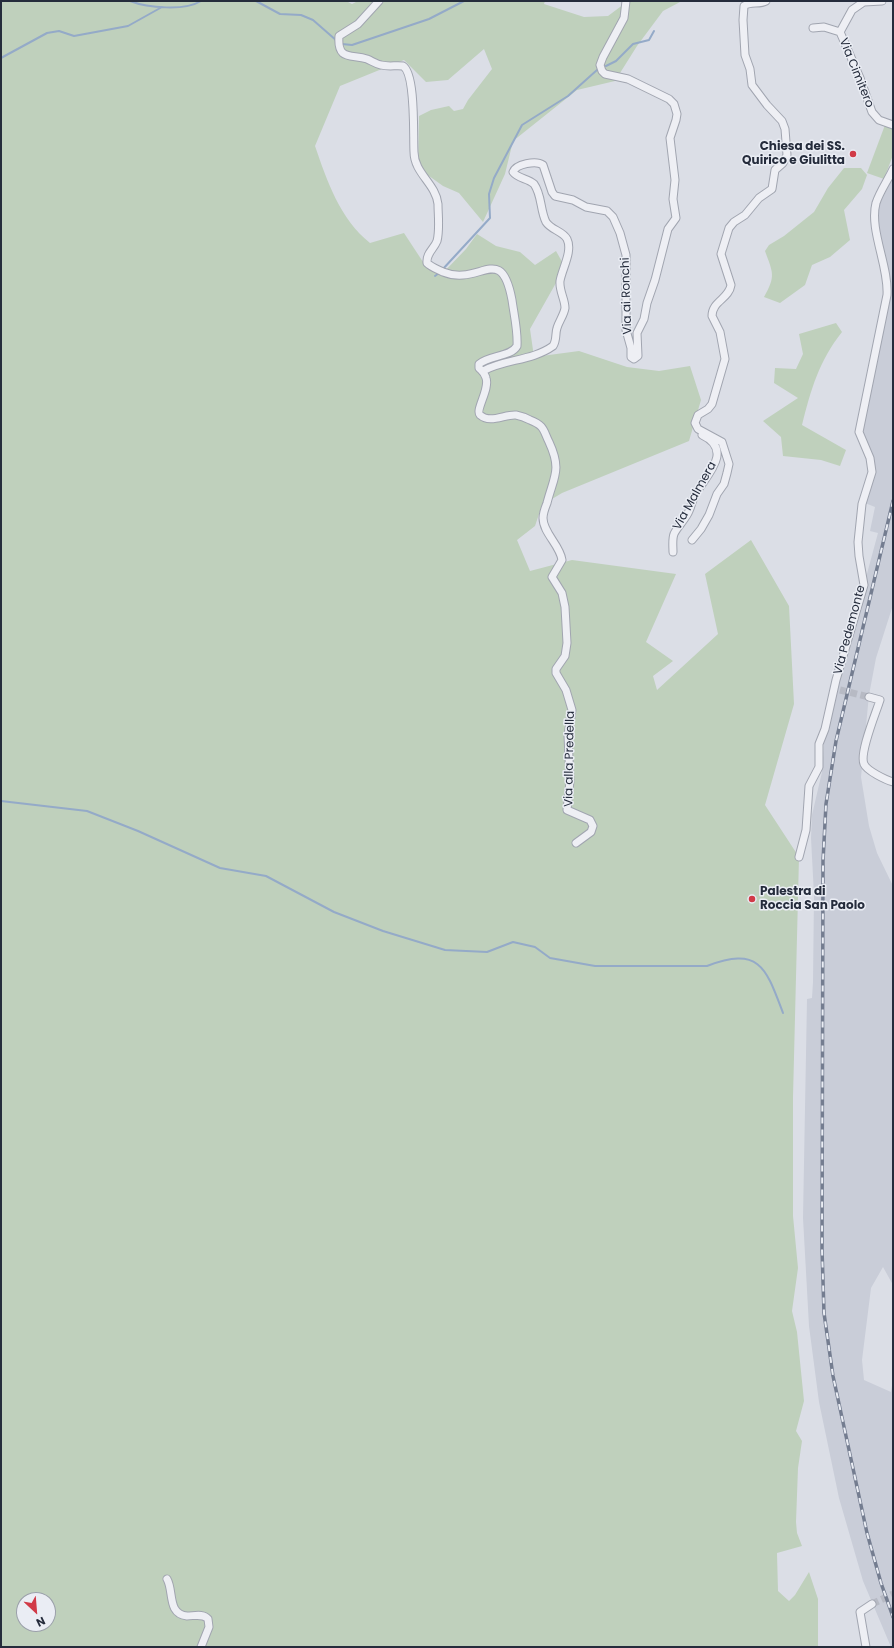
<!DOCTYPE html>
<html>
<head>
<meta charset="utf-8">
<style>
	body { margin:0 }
	#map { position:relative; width:894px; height:1648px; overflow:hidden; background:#dbdee6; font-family:Poppins,sans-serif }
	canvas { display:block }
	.frame { position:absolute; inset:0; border:2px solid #252c3c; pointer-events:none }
	.north { position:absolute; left:16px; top:1592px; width:40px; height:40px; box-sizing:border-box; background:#eaedf4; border:1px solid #9ba0aa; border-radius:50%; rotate:154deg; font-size:11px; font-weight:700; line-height:16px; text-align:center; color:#252c3c }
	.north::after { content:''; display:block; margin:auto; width:14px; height:18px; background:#d13a47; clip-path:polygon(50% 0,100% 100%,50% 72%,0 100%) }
</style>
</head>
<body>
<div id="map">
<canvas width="894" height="1648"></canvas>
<div class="frame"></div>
<div class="north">N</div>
</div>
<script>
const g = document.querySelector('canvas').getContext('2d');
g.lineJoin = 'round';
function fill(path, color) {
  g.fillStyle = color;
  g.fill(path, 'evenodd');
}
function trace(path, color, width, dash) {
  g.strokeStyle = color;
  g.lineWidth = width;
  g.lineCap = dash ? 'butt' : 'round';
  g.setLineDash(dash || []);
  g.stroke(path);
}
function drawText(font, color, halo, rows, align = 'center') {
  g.font = font + ' Poppins,sans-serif';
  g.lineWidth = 3;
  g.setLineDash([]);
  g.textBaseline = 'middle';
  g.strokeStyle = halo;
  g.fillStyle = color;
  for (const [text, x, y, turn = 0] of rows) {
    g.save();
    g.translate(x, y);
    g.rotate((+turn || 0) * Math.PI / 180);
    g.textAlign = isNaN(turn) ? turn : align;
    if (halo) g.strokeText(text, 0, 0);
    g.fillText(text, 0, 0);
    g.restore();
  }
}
fill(new Path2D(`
	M893 169V605L876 658 869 695 861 777 869 826 877 853 893 886V1285L883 1267 871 1288 862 1360 864 1380 891 1392 893 1379V1647H891L863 1581 839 1498 819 1402 809 1326 803 1218 807 999 812 998 813 982 814 895 811 838 812 815 822 772 825 729 878 533 870 531 875 507 865 503 872 472 861 433 889 299 876 227V204Z`), '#c9cdd8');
fill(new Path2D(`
	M1 1H346L352 4 358 1H545L544 4 584 17 608 16 628 1H682L663 11 637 46 615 81 577 90 513 141 505 174 483 222 459 193 443 186 418 168 419 116 431 110 449 106 454 111 463 109 468 100 492 69 484 49 448 80 426 82 404 60 340 86 315 146C327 181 340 219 370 243L404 233 425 265 441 275 466 249 477 234 496 246 520 252 535 265 556 251 565 267 530 329 534 357 579 351 627 367 659 371 690 366 701 400 689 441 562 493 542 505 535 526 517 540 530 571 572 560 676 574 646 642 673 661 653 676 657 690 718 634 705 574 751 540 789 606 794 704 765 805 799 857 793 1097V1216L798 1268 792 1311 797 1332 804 1401 796 1431 802 1441 798 1468 796 1522 797 1533 802 1546 777 1553 778 1591 789 1601 795 1595 809 1572 818 1599V1647H1ZM24 1600H48V1624H24Z
	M885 125 893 128V155L884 179 867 173Z
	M844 168H861L867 175 862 189 844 210 850 240 830 257 812 265 805 285 780 303 764 297C776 276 773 273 765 251L769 245 784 236 814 212 828 188Z
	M836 323 842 332C819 361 811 389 802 425L846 450 840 466 821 460 783 456 781 437 763 421 798 398 774 383 775 368 796 369 803 354 799 334Z`), '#bfd0bc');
trace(new Path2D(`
	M130 1C148 8 185 11 201 1
	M256 1 280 14 301 15 313 20 337 41
	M342 44 352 45 429 19 464 1
	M1 58 47 33 59 31 74 36 128 26 162 7
	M606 66 616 61 633 44 649 40 654 31
	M442 270 490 218 489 194 494 178 522 125 568 96 597 70
	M435 276 439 273
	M1 801 87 811 138 831 220 868 266 876 334 912 383 931 445 950 487 952 513 942 535 947 550 958 595 966H707C760 946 766 968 783 1013`), '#94aac8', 2);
trace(new Path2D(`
	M840 690 869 697
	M872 1604 893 1594`), '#b7bac4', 7, [7, 3.5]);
const street = new Path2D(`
	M379 1 358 24 339 36C337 61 351 54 367 59 372 61 376 64 381 65 389 67 396 65 403 66 416 74 413 136 414 152 414 173 436 184 438 204 438 215 440 230 437 241 434 249 426 253 427 263 431 267 437 269 443 272 480 287 501 241 512 300 514 315 518 331 517 346 511 357 489 355 479 364V368C482 371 485 373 486 378 490 389 475 410 480 415 490 424 505 414 516 415 521 416 526 418 530 420 545 426 543 430 549 442 562 470 554 476 547 503 545 508 543 513 543 518 543 533 560 545 562 560L552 577 562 593 565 607 567 643 565 656 556 669V673L566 690 572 710 568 735 570 781 567 810 590 820 593 826 591 832 576 843
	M864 2 882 1
	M813 28 824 27 840 32
	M840 32 860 78 872 112 879 120 893 125
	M840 32 852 10 865 1
	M483 371C505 359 532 361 553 346 557 340 555 334 557 328 559 321 564 315 565 308 565 299 559 291 560 281 562 269 573 251 567 239 563 231 551 230 546 222 540 210 542 195 534 184 528 178 518 179 513 172 516 164 536 160 543 165L552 192 555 196 573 200 586 207 607 211 613 217 620 233 626 255V330L631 348V357L634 359 638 356 637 333 644 319 647 303 655 280 668 229 676 218 673 199 675 180 670 138 676 120 677 114 674 104 669 99 628 79 605 74 602 71 600 65 603 57 624 18 626 1
	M692 540 701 529 709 515 717 494 724 484 727 473 729 464 722 442 698 429 695 423 698 415 708 409 712 404 725 359 720 332 712 316C712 301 729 299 731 285L721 254 729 228 734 222 745 215 759 198 772 189 775 170 783 163 787 155 785 129 782 121 767 105 752 85 750 69 745 55 743 20 744 6C750 1 759 5 766 1
	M673 552C673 547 672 539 674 534 677 527 686 519 689 511 692 505 692 499 696 493 707 475 734 450 702 435
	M869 697 880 700C876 713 859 753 864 764 867 771 886 780 893 782
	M799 857 806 830 809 786 819 767V744L825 729 836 680 864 585 859 556 858 542 862 504 872 472 870 458 859 432 887 295C889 266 869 230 876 203 880 191 888 180 893 169
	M167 1579C174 1591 167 1614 187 1616 194 1616 203 1613 208 1619L209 1627 201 1647
	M866 1647 860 1612 872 1604`);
trace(street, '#a1a5b0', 9);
trace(street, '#eeeff4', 7);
const rail = new Path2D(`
	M893 501 836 741 826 804 823 861 822 1249 824 1313 833 1376 867 1533 881 1583 893 1617`);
trace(rail, '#747d90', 3.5);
trace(rail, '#eaedf4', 2, [6]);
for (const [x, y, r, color] of [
	[853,154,4,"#d13a47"],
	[752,899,4,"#d13a47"]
]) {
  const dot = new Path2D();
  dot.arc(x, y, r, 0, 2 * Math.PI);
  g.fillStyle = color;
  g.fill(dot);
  trace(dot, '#eaedf4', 1.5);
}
drawText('12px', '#252c3c', '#eaedf4', [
	["Via Cimitero",856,73,68],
	["Via ai Ronchi",627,296,-92],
	["Via Malmera",695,496,-61],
	["Via Pedemonte",850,630,-75],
	["Via alla Predella",570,759,-89]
]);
drawText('bold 12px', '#252c3c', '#eaedf4', [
	["Chiesa dei SS.",845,147],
	["Quirico e Giulitta",845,161],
	["Palestra di",760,892,"left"],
	["Roccia San Paolo",760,906,"left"]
], 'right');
</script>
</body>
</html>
